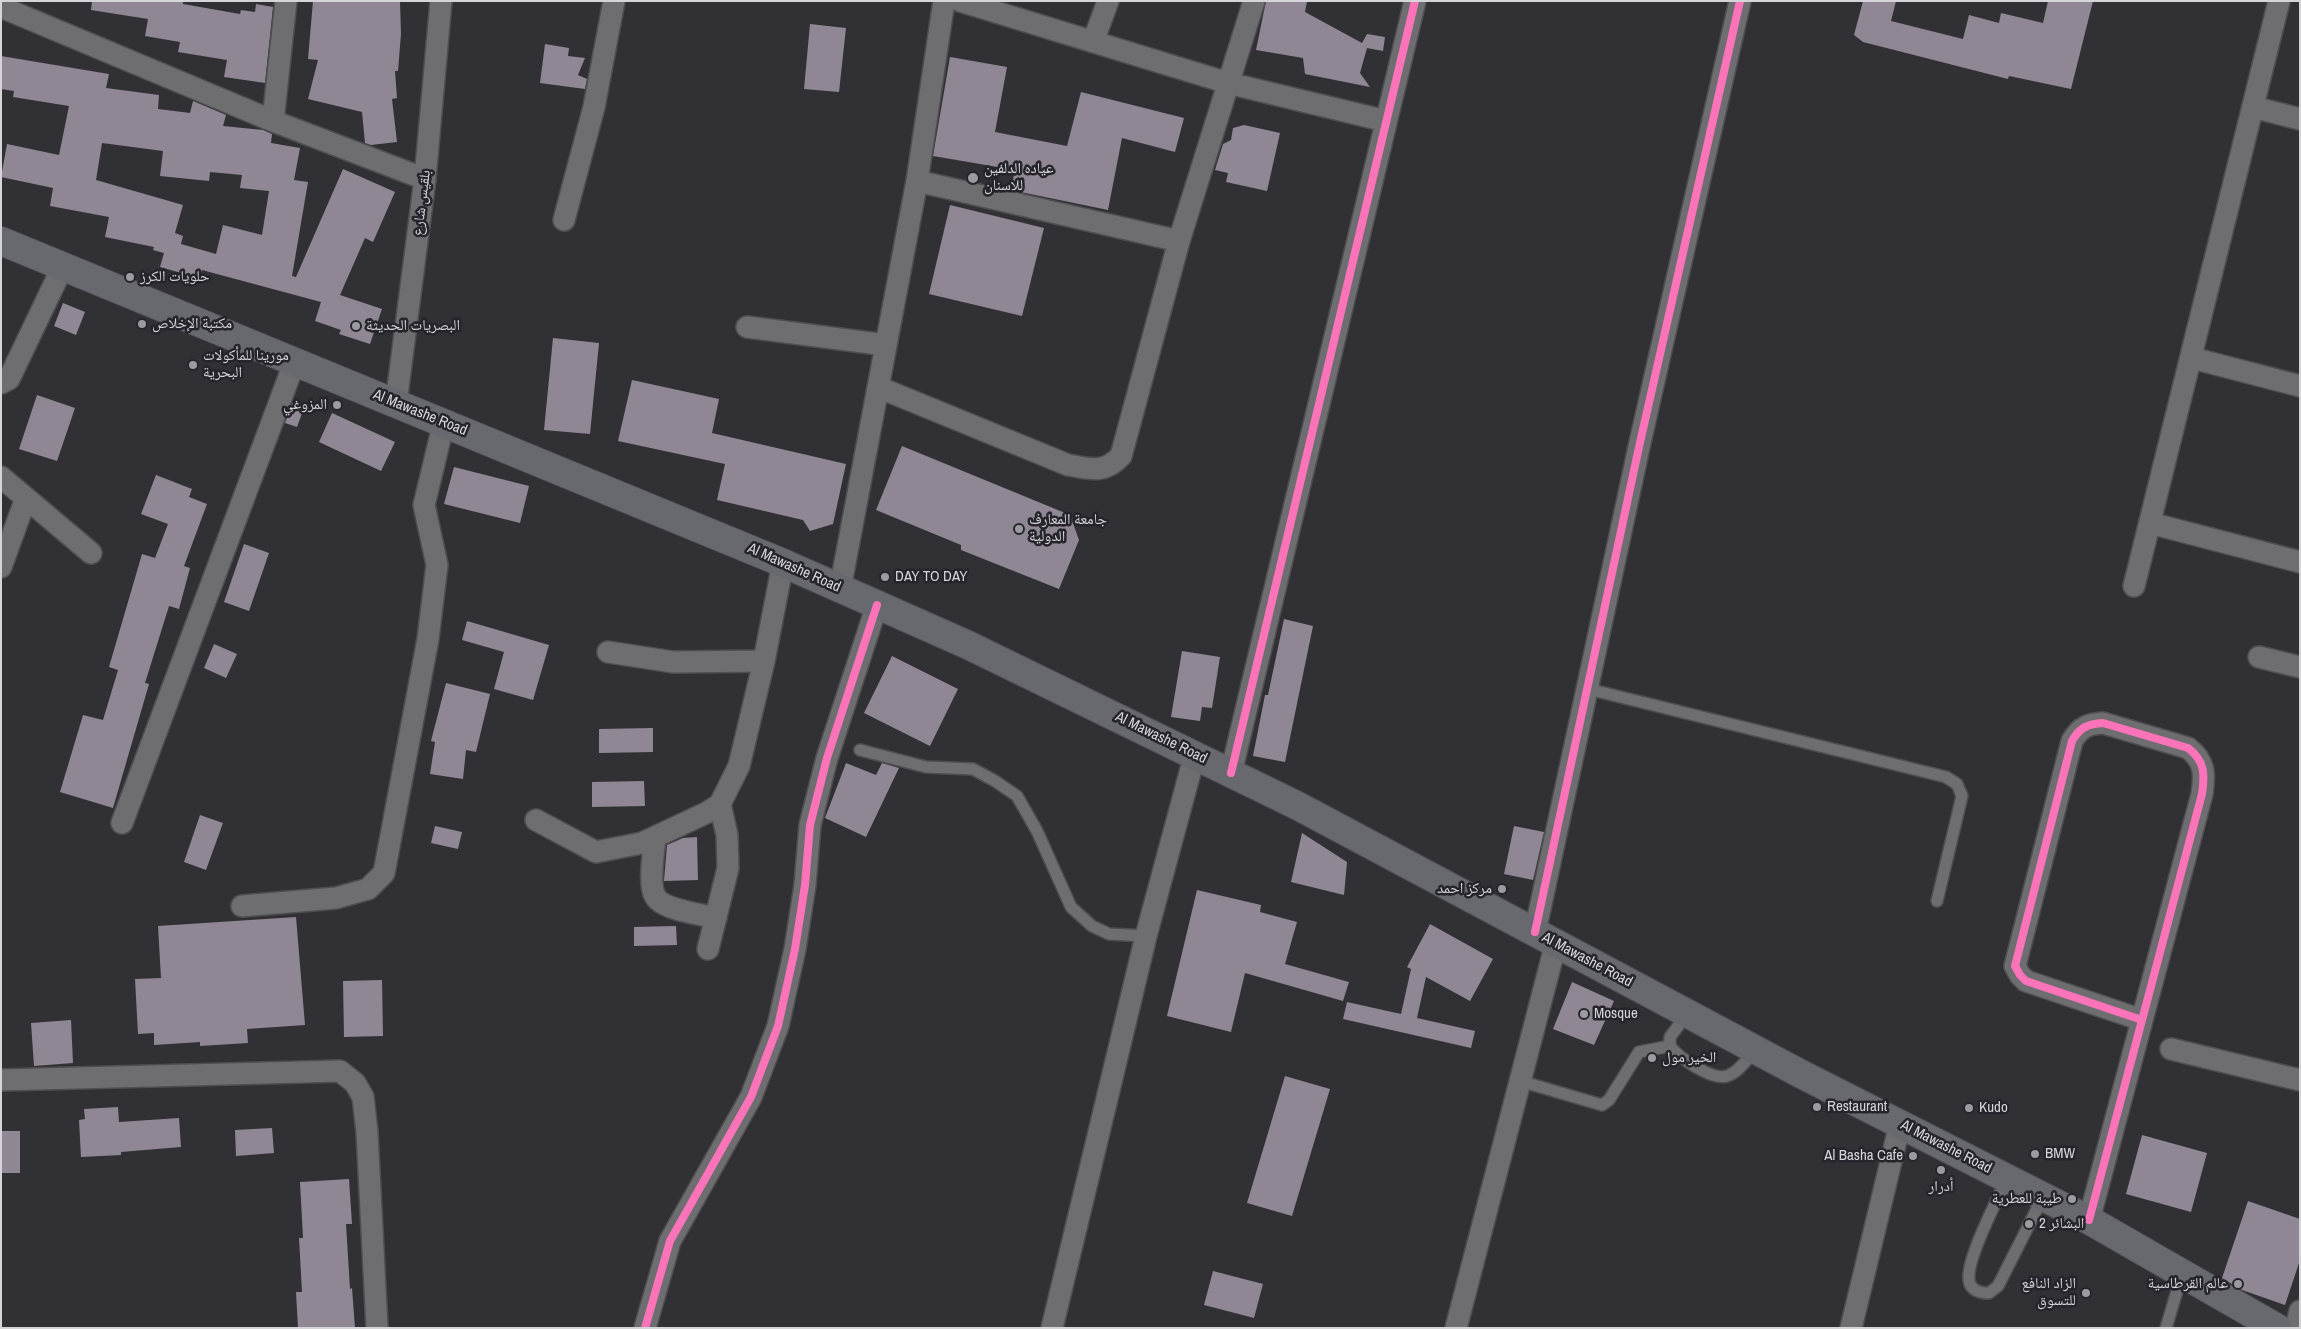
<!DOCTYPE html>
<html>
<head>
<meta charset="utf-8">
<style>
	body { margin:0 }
	#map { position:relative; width:2301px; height:1329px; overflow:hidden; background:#313135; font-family:"Archivo Narrow",sans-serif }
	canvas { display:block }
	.frame { position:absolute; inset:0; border:2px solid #d5d4d9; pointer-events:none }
</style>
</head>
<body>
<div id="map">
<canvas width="2301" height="1329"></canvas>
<div class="frame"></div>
</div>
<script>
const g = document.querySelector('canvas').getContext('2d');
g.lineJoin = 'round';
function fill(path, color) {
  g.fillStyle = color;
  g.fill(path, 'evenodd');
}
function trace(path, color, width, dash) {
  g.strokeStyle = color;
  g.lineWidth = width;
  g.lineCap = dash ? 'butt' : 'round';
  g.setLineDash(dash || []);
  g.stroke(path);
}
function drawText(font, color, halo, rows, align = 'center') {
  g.font = font + ' "Archivo Narrow","Noto Naskh Arabic",sans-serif';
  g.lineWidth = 5;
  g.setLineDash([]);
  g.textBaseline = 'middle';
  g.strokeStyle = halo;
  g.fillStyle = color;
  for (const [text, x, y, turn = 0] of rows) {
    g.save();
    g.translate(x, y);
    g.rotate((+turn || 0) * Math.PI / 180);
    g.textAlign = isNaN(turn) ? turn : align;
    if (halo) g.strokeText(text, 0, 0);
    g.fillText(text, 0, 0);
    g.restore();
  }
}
fill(new Path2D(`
	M92 1H183V4L240 14 241 10 255 12 256 4 273 7 265 83 224 77 227 60 178 52 180 42 145 36 148 19 91 10Z
	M313 1 400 2 401 34 398 71H395L397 98 392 99 397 142 371 145 365 143 362 112 308 99 318 60 308 59Z
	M1266 1H1307L1305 12 1362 43 1367 34 1385 37 1383 51 1367 48 1360 73 1370 87 1305 74 1303 58 1256 50Z
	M1863 1H1896L1891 21 1963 39 1969 15 1999 23 2001 13 2043 23 2048 1H2093L2071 89 2009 76 2008 79 1863 42 1854 35Z
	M810 24 846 28 839 92 804 89Z
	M545 44 569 48 568 56 585 58 578 75 587 79 585 89 540 83Z
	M1 56 109 74 106 88 159 95 158 109 190 113 193 101 226 115 223 126 263 130 272 134 271 143 300 148 294 180 308 182 292 276 296 277 343 169 395 192 373 242 365 238 340 295 382 309 370 344 339 334 341 330 315 321 321 302 202 270 199 278 160 267 164 253 153 250 154 247 105 237 109 217 50 206 53 188 1 177 7 144 59 155 69 106 13 97 14 91 1 89ZM102 143 163 151 160 176 209 181 210 172 242 175 240 188 269 191 262 235 223 225 216 254 181 244 183 236 175 233 183 205 96 180Z
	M950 57 1007 67 995 132 1067 146 1081 92 1184 118 1175 152 1122 138 1108 210 1011 190 1015 170 933 156Z
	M1244 125 1280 133 1267 191 1226 182 1228 173 1215 170 1223 144 1231 140 1233 128Z
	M950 205 1044 228 1022 316 929 294Z
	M63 303 85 312 76 335 54 326Z
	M553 338 599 343 590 434 544 430Z
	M632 380 719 399 712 433 846 464 833 524 810 531 803 520 717 500 725 464 618 441Z
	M37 395 75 408 57 461 19 449Z
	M292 403 304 408 297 427 285 423Z
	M332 413 395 442 381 471 319 442Z
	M902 446 1070 515 1079 540 1059 589 961 550V545L876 510Z
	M454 467 529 486 520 523 444 504Z
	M156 475 192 489 189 497 207 504 184 566 190 568 179 609 169 606 145 683 149 684 113 808 60 792 83 715 103 720 118 670 109 667 142 554 155 558 168 524 141 514Z
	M244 544 269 553 249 611 224 602Z
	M1284 619 1313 626 1285 762 1253 756 1265 695H1268Z
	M467 621 549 645 533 700 494 689 504 652 462 640Z
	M214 644 237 654 226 678 204 668Z
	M1182 651 1220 657 1212 708 1202 707 1200 721 1171 717Z
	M892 656 958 689 930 746 864 713Z
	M446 683 490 694 476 752 466 750 463 779 430 774 435 742 431 741Z
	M653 728V752L599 753V729Z
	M846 763 876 775 882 763 899 768 866 837 825 818Z
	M644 781 645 806 592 807V782Z
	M200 815 223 823 206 870 184 862Z
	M435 826 462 832 458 849 431 843Z
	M1514 826 1544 832 1533 880 1504 874Z
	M1302 833 1347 862 1344 895 1291 882Z
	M697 837 698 880 664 881 667 845 683 838Z
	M1197 890 1261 905 1260 912 1297 922 1285 964 1349 982 1343 1001 1245 973 1231 1032 1167 1016Z
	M296 917 305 1025 247 1029 248 1043 200 1046V1042L154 1045V1033L138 1034 135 979 161 978 158 926Z
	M1430 924 1493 959 1470 1001 1426 977 1417 1018 1475 1031 1471 1048 1343 1019 1347 1002 1401 1014 1411 969 1407 967Z
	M676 926 677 945 634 946V927Z
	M382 980 383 1036 344 1037 343 981Z
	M1572 982 1614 1001 1594 1045 1553 1029Z
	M71 1020 73 1063 34 1066 31 1023Z
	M1285 1076 1330 1089 1292 1216 1247 1203Z
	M118 1107 119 1122 179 1118 181 1147 121 1152V1155L81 1157 79 1120 85 1119 84 1109Z
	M272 1128 274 1153 236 1156 235 1130Z
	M1 1131H20V1173H1Z
	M2142 1135 2207 1153 2191 1212 2126 1194Z
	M349 1179 352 1224H346L350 1289 352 1288 355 1328H298L296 1292H302L299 1238H303L300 1182Z
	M2248 1201 2300 1219V1260L2285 1305 2242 1290 2222 1278Z
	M1213 1271 1263 1284 1254 1318 1204 1305Z`), '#908794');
const service = new Path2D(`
	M1588 689 1946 777 1957 784 1962 796 1937 901
	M860 750 926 767 973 769 995 781 1017 796 1037 831 1071 907 1092 926 1109 934 1146 936
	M1670 1046C1678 1057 1712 1081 1727 1076 1738 1073 1748 1058 1756 1050
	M1520 1081 1602 1105 1609 1100 1639 1052 1670 1046V1037L1688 1013
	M2007 1178C1998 1199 1966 1259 1969 1280 1970 1290 1979 1293 1989 1293L1998 1286 2043 1197
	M2166 1328 2182 1274`);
const minor = new Path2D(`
	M960 1 1228 83 1386 121
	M1 7 273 121 425 179
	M1093 42 1108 1
	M2253 107 2300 119
	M273 121 286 1
	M917 181 1179 241
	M564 220 594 107 614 1
	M747 327 886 345
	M2192 358 2300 386
	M1 383 9 379 63 266
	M878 387 1068 465C1091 469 1104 474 1121 456L1179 241 1254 1
	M396 403 425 179 441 1
	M1 477 91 553
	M2150 523 2300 562
	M1 567 26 498
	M2134 586 2279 1
	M840 589 917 181 944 1
	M608 652 673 662 764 661
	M2259 657 2300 667
	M1231 773 1415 1
	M536 820 596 852 642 843 706 813 720 804 739 766 764 661 783 563
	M122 823 295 361
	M655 837C654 851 648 884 655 896 662 910 701 914 716 918
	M242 906 336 898 368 889 384 873 428 639 437 565 424 505 444 422
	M1535 932 1639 447 1740 1
	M708 949 728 868 727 835 720 804
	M2171 1049 2300 1080
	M1 1080 340 1071 355 1083 363 1097 367 1132 377 1328
	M2089 1220 2202 794C2205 774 2205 761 2188 748L2103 723C2088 724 2080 727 2072 741L2015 966 2020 975 2026 981 2142 1020
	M645 1328 670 1241 751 1097 778 1026 795 949 805 885 810 825 827 758 877 605
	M1052 1328 1146 936 1195 754
	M1456 1328 1556 943
	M1851 1328 1900 1124
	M2296 1328 2300 1311`);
const primary = new Path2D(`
	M1 241 783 563 968 645 1298 806 1801 1074 2089 1220 2277 1328`);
trace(service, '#4e4e52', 14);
trace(minor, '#4e4e52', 24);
trace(primary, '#4e4e52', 30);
trace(service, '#6e6d70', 11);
trace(minor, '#6e6d70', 21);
trace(primary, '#68686f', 28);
trace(new Path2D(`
	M1231 773 1415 1
	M1535 932 1639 447 1740 1
	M2089 1220 2202 794C2205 774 2205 761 2188 748L2103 723C2088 724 2080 727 2072 741L2015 966 2020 975 2026 981 2142 1020
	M645 1328 670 1241 751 1097 778 1026 795 949 805 885 810 825 827 758 877 605`), '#fb73b8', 8);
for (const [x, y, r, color] of [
	[973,178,6,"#9c9ba0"],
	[130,277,5,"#9c9ba0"],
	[142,324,5,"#9c9ba0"],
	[356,326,5,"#9c9ba0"],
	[193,365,5,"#9c9ba0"],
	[337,405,5,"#9c9ba0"],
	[1019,529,5,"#9c9ba0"],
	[885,577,5,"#9c9ba0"],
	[1502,889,5,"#9c9ba0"],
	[1584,1014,5,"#9c9ba0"],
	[1652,1058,5,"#9c9ba0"],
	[1817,1107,5,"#9c9ba0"],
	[1969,1108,5,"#9c9ba0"],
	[2035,1154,5,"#9c9ba0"],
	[1913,1156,5,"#9c9ba0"],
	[1941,1170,5,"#9c9ba0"],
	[2072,1199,5,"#9c9ba0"],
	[2029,1224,5,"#9c9ba0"],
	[2238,1284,5,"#9c9ba0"],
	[2086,1293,5,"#9c9ba0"]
]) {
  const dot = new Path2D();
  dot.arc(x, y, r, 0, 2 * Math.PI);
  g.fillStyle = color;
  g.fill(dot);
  trace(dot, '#26252c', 2);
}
drawText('15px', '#d5d4d9', '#26252c', [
	["عياده الدلفين",984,169],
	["للاسنان",984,186],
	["حلويات الكرز",140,277],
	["مكتبة الإخلاص",152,324],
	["البصريات الحديثة",366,326],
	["مورينا للمأكولات",203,356],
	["البحرية",203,373],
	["المزوغي",327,405,"right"],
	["جامعة المعارف",1029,520],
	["الدولية",1029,537],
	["DAY TO DAY",895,577],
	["مركز احمد",1492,889,"right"],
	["Mosque",1594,1014],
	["الخير مول",1662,1058],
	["Restaurant",1827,1107],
	["Kudo",1979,1108],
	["BMW",2045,1154],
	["Al Basha Cafe",1903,1156,"right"],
	["أدرار",1941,1187,"center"],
	["طيبة للعطرية",2062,1199,"right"],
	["البشائر 2",2039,1224],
	["الزاد النافع",2076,1284,"right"],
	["للتسوق",2076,1301,"right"],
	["عالم القرطاسية",2228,1284,"right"]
], 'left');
drawText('15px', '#d5d4d9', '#26252c', [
	["بلقيس شارع",422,203,-83],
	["Al Mawashe Road",420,413,22],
	["Al Mawashe Road",794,568,24],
	["Al Mawashe Road",1161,738,26],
	["Al Mawashe Road",1587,960,28],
	["Al Mawashe Road",1946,1147,27]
]);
</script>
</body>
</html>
